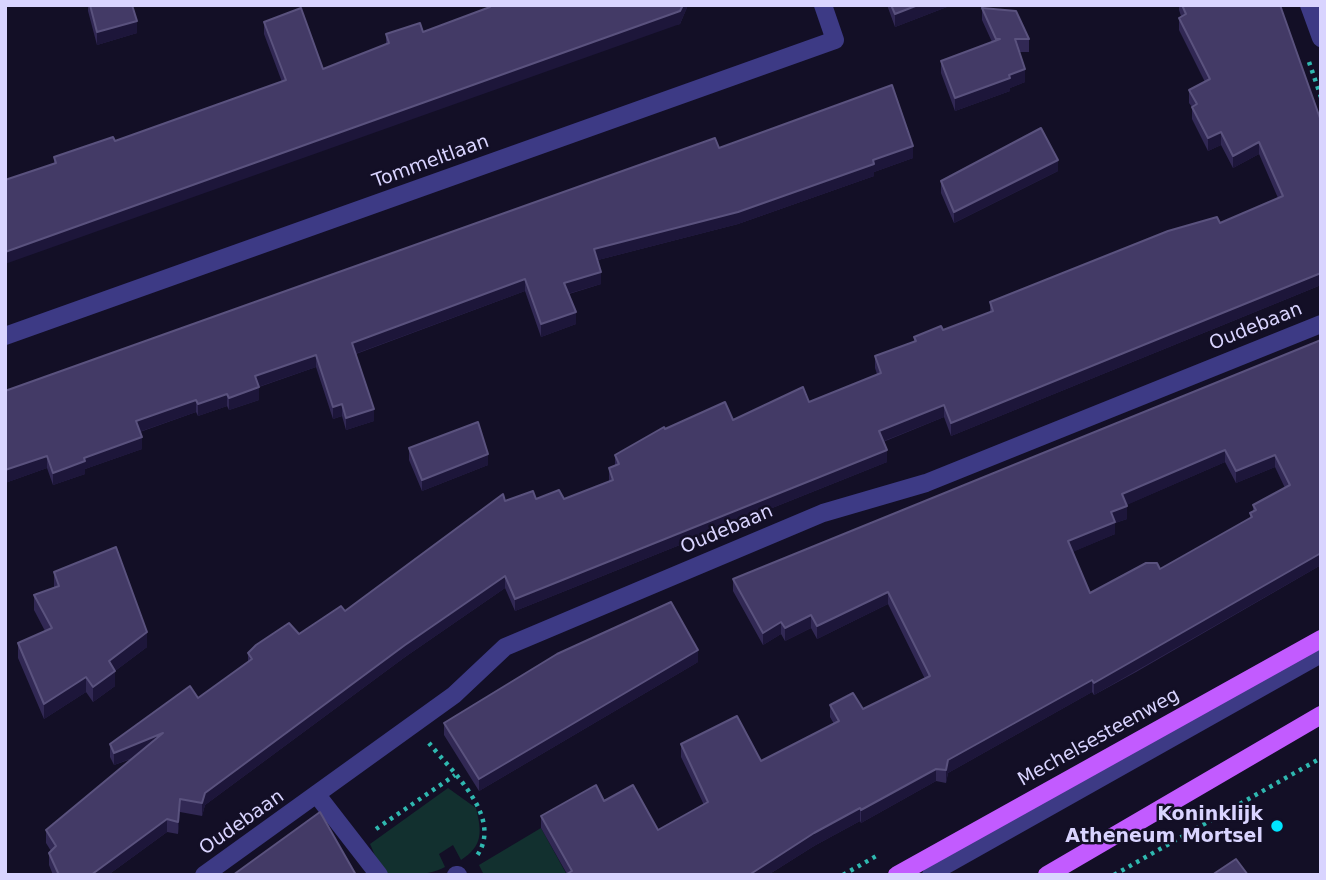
<!DOCTYPE html>
<html>
<head>
<meta charset="utf-8">
<style>
	body { margin:0 }
	#map { position:relative; width:1326px; height:880px; overflow:hidden; background:#130f26; font-family:"DejaVu Sans",sans-serif }
	canvas { display:block }
	.frame { position:absolute; inset:0; border:7px solid #d9d4ff; pointer-events:none }
</style>
</head>
<body>
<div id="map">
<canvas width="1326" height="880"></canvas>
<div class="frame"></div>
</div>
<script>
const g = document.querySelector('canvas').getContext('2d');
g.lineJoin = 'round';
function fill(path, color) {
  g.fillStyle = color;
  g.fill(path, 'evenodd');
}
function trace(path, color, width, dash) {
  g.strokeStyle = color;
  g.lineWidth = width;
  g.lineCap = dash ? 'butt' : 'round';
  g.setLineDash(dash || []);
  g.stroke(path);
}
function drawText(font, color, halo, rows, align = 'center') {
  g.font = font + ' "DejaVu Sans",sans-serif';
  g.lineWidth = 5;
  g.setLineDash([]);
  g.textBaseline = 'middle';
  g.strokeStyle = halo;
  g.fillStyle = color;
  for (const [text, x, y, turn = 0] of rows) {
    g.save();
    g.translate(x, y);
    g.rotate((+turn || 0) * Math.PI / 180);
    g.textAlign = isNaN(turn) ? turn : align;
    if (halo) g.strokeText(text, 0, 0);
    g.fillText(text, 0, 0);
    g.restore();
  }
}
fill(new Path2D(`
	M448 788 476 808C482 832 483 846 461 860L453 845 439 854 445 867C433 874 398 880 386 873 378 867 374 852 370 844Z
	M541 828 567 875H484L479 865Z`), '#12302f');
trace(new Path2D(`
	M1309 62 1321 97
	M429 743C452 772 505 818 476 857
	M376 829 455 775
	M843 875 878 855
	M1114 875 1321 758`), '#2fb8b0', 4.5, [3.5, 5]);
trace(new Path2D(`
	M930 875 1321 655`), '#3d3a85', 16);
trace(new Path2D(`
	M1309 5 1321 38
	M5 336 835 40 823 5
	M317 795 379 875
	M204 875 454 695 505 647 823 513 926 483 1321 324
	M456 875H458`), '#3d3a85', 18);
trace(new Path2D(`
	M897 875 1321 639
	M1047 875 1321 715`), '#c25bff', 18);
fill(new Path2D(`
	M88 5H132L137 33 97 45 88 11Z
	M486 5H688L680 24 54 164V157L115 141 282 82 264 34V22L323 69 386 44V34L423 32 487 8Z
	M887 5H952L895 27Z
	M1179 5H1280L1321 285 951 436 944 417 883 442 887 462 515 611 505 588 405 657 205 805 202 816 180 812 178 834 167 832 108 875H53L49 865V853L51 851 46 843V830L134 758 114 765 110 757V744L198 698 248 662V653L299 634 345 611 505 501 536 499H564L609 481V468L615 466V455L665 429 733 420 809 402 877 374 875 368V356L914 342V337L943 330 990 312V302L1220 223 1278 198 1259 154 1233 168 1221 145 1208 151 1192 119V107L1189 103V90L1205 82 1179 30V18L1181 16 1179 10Z
	M982 8 1029 39V52H1019L1025 82 1010 88V91L955 111 941 73V61L992 42 982 20Z
	M719 148 913 158 874 172V176L738 224 598 260 601 284 569 294 576 324 541 337 525 291 356 354 374 421 346 430 342 416 333 419 316 367 259 387V400L229 410 227 406 198 416 196 412 140 432 142 449 85 469V474L53 485 47 468 5 483V391Z
	M1058 171 954 223 941 193V181Z
	M1321 340V565L1136 672 1094 695 1092 692 948 773 946 783 936 781 861 823 860 821 814 846 768 875H565L567 874 541 828V816L604 801 658 830 704 805 681 757V744L761 761 834 724 830 717V705L863 709 925 679 888 604 817 639 811 628 785 641 781 634 763 645 733 591V579ZM1225 462 1236 483 1275 467 1285 488 1253 505V511L1250 513V518L1160 569 1090 593 1072 552 1115 534V523L1127 519 1126 505Z
	M409 448 488 465 422 491 409 460Z
	M54 572 147 647 115 671V686L93 702 86 692 44 719 18 658V643L45 631 34 610V595L54 588Z
	M698 662 479 791 444 735V723Z`), '#312854');
fill(new Path2D(`
	M683 5H688L680 24 5 264V252Z
	M918 5H952L895 27V14Z
	M137 21V33L97 45V32Z
	M1025 69V82L1010 88V91L955 111V98Z
	M1221 132V145L1208 151V138Z
	M1259 142V154L1233 168V156Z
	M913 146V158L874 172V176L738 224 594 261V249L873 160Z
	M1058 160V171L954 223V212Z
	M601 272V284L564 295V283Z
	M1321 273V285L951 436V423Z
	M525 279V291L352 355V343Z
	M576 312V324L541 337V324Z
	M316 355V367L255 388V376Z
	M259 387V400L229 410V398Z
	M227 394V406L198 416V404Z
	M196 400V412L136 433V421Z
	M342 404V416L333 419V407Z
	M944 405V417L879 443V431Z
	M374 409V421L346 430V418Z
	M142 437V449L85 469V474L53 485V473L84 458Z
	M887 450V462L515 611V599Z
	M1225 450V462L1122 507V494Z
	M488 454V465L422 491V480Z
	M1275 455V467L1236 483V471Z
	M47 456V468L5 483V470Z
	M1127 506V519L1115 523V534L1068 554V541L1111 512Z
	M1321 553V565L1094 695V683Z
	M505 576V588L405 657 205 805 202 816V803L205 793 405 645Z
	M888 592V604L817 639V626Z
	M811 615V628L785 641V628Z
	M781 622V634L763 645V633Z
	M147 632V647L115 671V686L93 702V687L109 661Z
	M698 650V662L479 791V779Z
	M86 677V692L44 719V704Z
	M1092 680V692L948 773 946 783V770L948 760Z
	M163 733V746L114 765V753Z
	M936 769V781L861 823V810Z
	M180 799V812L178 834V822Z
	M860 808V821L814 846 768 875H749L814 833Z
	M167 819V832L108 875H91Z`), '#1d163a');
const building = new Path2D(`
	M90 5H132L137 21 97 32Z
	M490 5H683L680 11 5 252V180L56 163 54 157 113 137 115 141 286 80 264 22 301 8 323 69 389 43 386 34 420 23 423 32 490 7Z
	M891 5H918L895 14Z
	M1182 5H1280L1321 121V273L951 423 944 405 879 431 887 450 515 599 505 576 405 645 205 793 202 803 180 799 178 822 167 819 91 875H59L49 853 56 846 46 830 163 733 114 753 110 744 190 686 198 698 252 659 248 653 256 645 289 623 299 634 341 606 345 611 503 494 505 501 533 491 536 499 559 490 564 499 613 480 609 468 619 464 615 455 664 427 665 429 725 402 733 420 803 387 809 402 881 373 875 356 916 341 914 337 941 326 943 330 993 311 990 302 1168 231 1217 217 1220 223 1283 196 1259 142 1233 156 1221 132 1208 138 1192 107 1197 104 1189 90 1210 79 1179 18 1186 14Z
	M982 8 1016 11 1029 39H1015L1025 69 1009 75 1010 78 955 98 941 61 1000 39H996Z
	M892 85 913 146 873 160 874 164 738 212 594 249 601 272 564 283 576 312 541 324 525 279 352 343 374 409 346 418 342 404 333 407 316 355 255 376 259 387 229 398 227 394 198 404 196 400 136 421 142 437 84 458 85 461 53 473 47 456 5 470V391L715 138 719 148Z
	M1041 128 1058 160 954 212 941 181Z
	M1321 340V553L1136 659 1094 683 1092 680 948 760 946 770 936 769 861 810 860 808 814 833 749 875H565L572 871 541 816 596 785 604 801 633 785 658 830 708 802 681 744 737 716 761 761 839 721 830 705 853 693 863 709 930 676 888 592 817 626 811 615 785 628 781 622 763 633 733 579ZM1225 450 1236 471 1275 455 1290 485 1253 505 1256 510 1250 513 1252 517 1160 569 1157 563H1146L1090 593 1068 541 1115 522 1111 512 1127 506 1122 494Z
	M478 422 488 454 422 480 409 448Z
	M116 547 147 632 109 661 115 671 93 687 86 677 44 704 18 643 52 628 34 595 59 586 54 572Z
	M671 602 698 650 479 779 444 723 557 654Z
	M320 812 356 875H233Z
	M1236 859 1248 875H1212Z`);
fill(building, '#433a66');
trace(building, '#5a527e', 2);
for (const [x, y, r, color] of [
	[1277,826,7,"#00e5ff"]
]) {
  const dot = new Path2D();
  dot.arc(x, y, r, 0, 2 * Math.PI);
  g.fillStyle = color;
  g.fill(dot);
  trace(dot, '#130f26', 2.5);
}
drawText('19px', '#d9d4ff', '#130f26', [
	["Tommeltlaan",431,162,-20],
	["Oudebaan",1256,327,-22],
	["Oudebaan",727,530,-23],
	["Mechelsesteenweg",1099,738,-29],
	["Oudebaan",242,823,-35]
]);
drawText('bold 19px', '#d9d4ff', '#130f26', [
	["Koninklijk",1263,815],
	["Atheneum Mortsel",1263,837]
], 'right');
</script>
</body>
</html>
